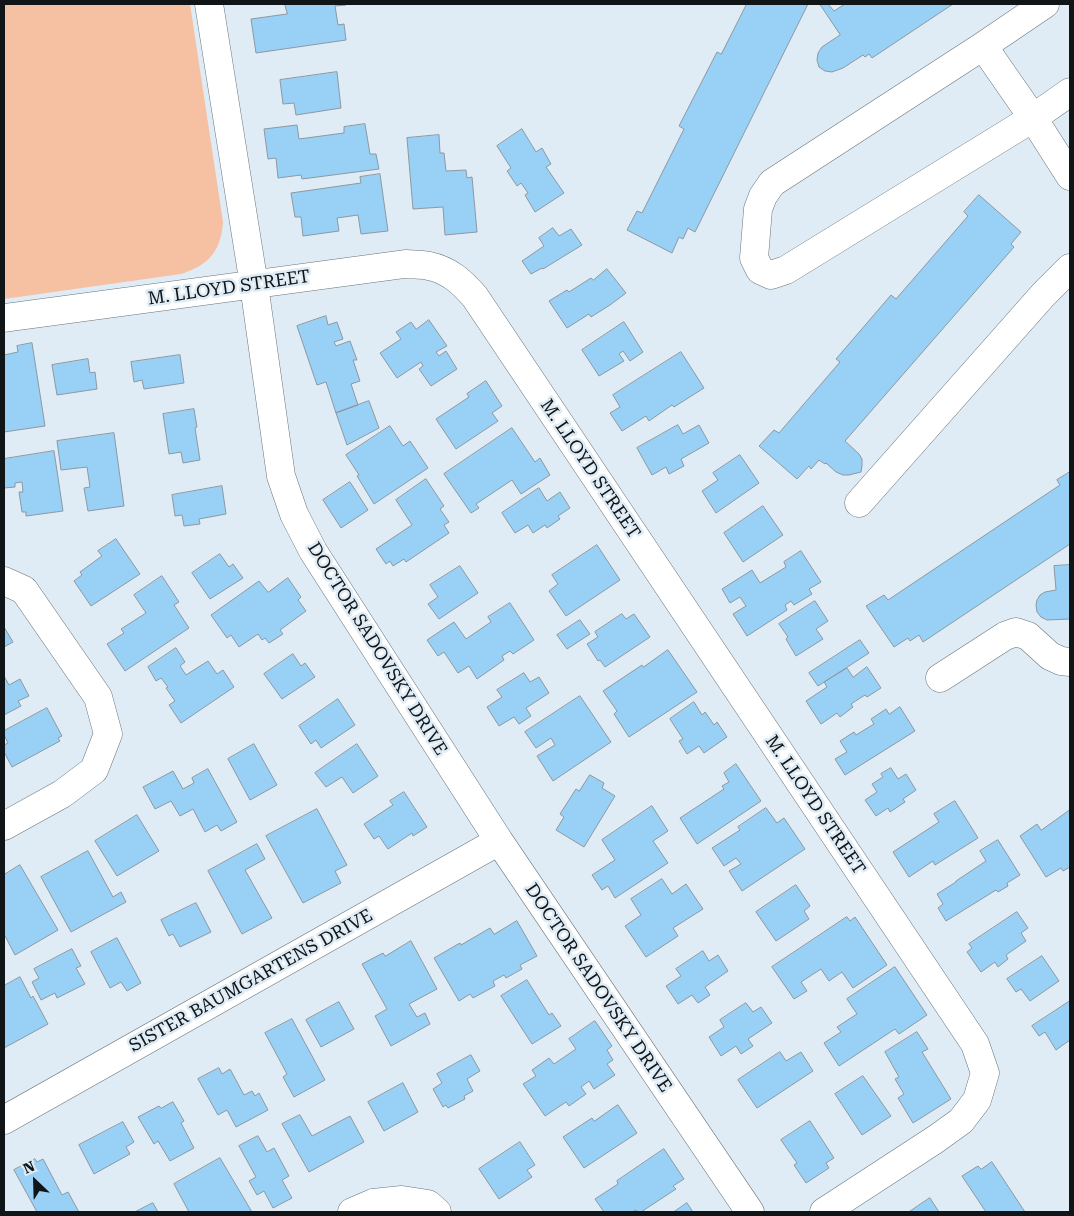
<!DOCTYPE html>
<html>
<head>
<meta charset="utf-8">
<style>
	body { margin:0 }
	#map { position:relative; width:1074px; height:1216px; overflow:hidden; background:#dfecf5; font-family:"Roboto Serif",serif }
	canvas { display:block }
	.frame { position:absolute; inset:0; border:5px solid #101518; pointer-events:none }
	.north { position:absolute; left:10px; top:1156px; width:50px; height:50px; -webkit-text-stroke:4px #dfecf5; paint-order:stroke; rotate:336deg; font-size:14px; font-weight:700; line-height:20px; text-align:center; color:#101518 }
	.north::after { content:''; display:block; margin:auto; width:18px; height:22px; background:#101518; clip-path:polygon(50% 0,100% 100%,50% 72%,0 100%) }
</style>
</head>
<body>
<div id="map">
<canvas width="1074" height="1216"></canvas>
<div class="frame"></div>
<div class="north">N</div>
</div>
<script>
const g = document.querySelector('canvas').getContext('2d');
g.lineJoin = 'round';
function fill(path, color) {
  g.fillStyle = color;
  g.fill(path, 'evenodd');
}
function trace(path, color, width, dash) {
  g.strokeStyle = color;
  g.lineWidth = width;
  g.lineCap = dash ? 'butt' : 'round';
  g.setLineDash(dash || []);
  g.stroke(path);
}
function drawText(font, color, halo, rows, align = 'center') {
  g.font = font + ' "Roboto Serif",serif';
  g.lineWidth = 5;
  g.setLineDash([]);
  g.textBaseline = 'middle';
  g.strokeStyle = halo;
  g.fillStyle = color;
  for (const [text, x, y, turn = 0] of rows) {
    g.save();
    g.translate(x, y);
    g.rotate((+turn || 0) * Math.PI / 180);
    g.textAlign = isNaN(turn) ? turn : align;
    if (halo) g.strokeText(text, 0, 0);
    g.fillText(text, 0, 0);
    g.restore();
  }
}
fill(new Path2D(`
	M4 4H190L223 222C221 251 209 265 181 274L4 299Z`), '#f6c0a2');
const building = new Path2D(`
	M285 4H346V5L335 6 338 25 344 24 346 40 256 53 251 19 287 14Z
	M747 4H808L695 232 688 228 683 239 679 237 672 253 627 230 637 211 642 213 684 129 679 126 717 52 721 54Z
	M820 4H828L834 11 845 4H953L872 58 869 54 865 57 863 55 843 68 832 72 825 71 819 67 817 60 818 53 822 47 840 35Z
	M337 72 341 108 296 115 294 103 283 104 280 80Z
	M365 124 370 154H376L379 169 302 179 301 175 278 178 276 158 268 159 264 129 297 125 299 139 344 133V127Z
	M522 129 536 152 542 148 551 164 546 167 564 193 535 212 525 195 528 193 521 183 517 186 507 171 511 168 497 146Z
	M439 135 440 153H444L446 171 466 170 467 178 472 177 477 232 445 235 443 207 413 209 407 138Z
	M380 174 388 231 361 234 358 215 337 218 339 231 303 236 301 217H295L291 193 361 183 360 177Z
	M979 195 1021 232 1011 244 1014 247 845 441 859 454 862 459V466L861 472 849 475H843L836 472 826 463 825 464 819 460 811 469 809 466 797 479 759 446 774 430 779 433 840 362 836 359 891 295 896 299 968 216 964 212Z
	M553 228 559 236 571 229 582 245 543 269 542 268 531 274 522 261 544 246 539 238Z
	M607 269 626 293 610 305 591 317 589 314 567 328 549 301 567 290 569 292 591 278 593 280Z
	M326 316 328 325 337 322 343 339 334 342 336 346 350 341 357 360H353L360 381 351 384 358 405 336 413 326 382 317 385 297 326Z
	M429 320 447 346 436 352 439 356 446 351 457 369 431 386 419 369 423 366 421 362 397 378 380 353 401 339 396 332 411 322 416 329Z
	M624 322 643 352 630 361 623 351 619 354 624 361 599 376 582 350Z
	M32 343 45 426 4 432V355L18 352 17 346Z
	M681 352 704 388 674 407 672 405 649 421 646 416 622 431 610 413 620 407 613 395Z
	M180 355 184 383 144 389 142 380 134 382 131 362Z
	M88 359 90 373 95 372 97 389 57 395 52 365Z
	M486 381 502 406 492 413 498 421 456 449 436 419 469 397 467 394Z
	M369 401 379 428 347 445 336 413Z
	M194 409 197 427 195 428 200 460 183 463 181 452 169 454 163 414Z
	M678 425 683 434 699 425 709 443 681 459 684 466 669 474 666 467 652 475 637 448Z
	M390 426 403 446 410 441 428 468 374 504 357 476 359 475 346 455Z
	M512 428 535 462 540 458 550 475 521 494 512 480 476 504 479 508 471 513 444 474Z
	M114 433 124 506 88 511 84 488 90 487 87 467 61 470 57 441Z
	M54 451 63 511 26 516V512H22L19 492H23L22 482 15 483V487L4 488V459Z
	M740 455 759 483 716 513 702 491 718 480 713 473Z
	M1070 472V544L923 642 919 635 910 641 908 638 894 647 866 606 884 595 888 600 1060 485 1057 480Z
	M426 479 444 506 440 509 449 522 444 525 449 533 406 562 404 559 393 566 390 561 386 564 376 549 412 525 396 500Z
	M350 482 368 510 341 528 323 500Z
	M222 486 226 514 199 519 200 524 184 526 182 515 175 516 172 495Z
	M539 488 547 501 560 492 570 508 558 516 560 519 547 528 545 525 533 533 528 525 515 533 502 513Z
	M763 506 783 535 743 562 724 533Z
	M116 539 140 574 91 606 74 581 82 575 80 572 102 556 98 551Z
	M597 545 620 580 566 616 549 591 558 584 552 575Z
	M801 551 821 582 809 589 812 594 794 605 791 601 785 605 787 610 747 636 733 614 746 606 740 597 730 603 722 589 752 570 760 583 786 567 784 562Z
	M220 554 229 567 233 564 243 578 210 599 192 573Z
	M1070 565V619L1047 620 1041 617 1037 612 1036 605 1037 600 1040 595 1045 592 1056 590 1054 566Z
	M460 566 478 593 439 619 428 604 438 597 430 585Z
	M162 576 179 602 174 605 189 628 125 671 107 644 124 633 121 629 146 613 134 595Z
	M288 578 301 597 298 600 306 611 280 630 283 634 269 643 265 638 262 640 258 634 239 647 231 635 227 638 211 615 259 581 268 592Z
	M815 601 828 621 816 629 823 639 796 656 786 639 788 637 779 624Z
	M510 603 534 640 513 654 510 651 502 656 504 660 477 679 469 666 458 673 444 652 438 656 427 640 454 622 466 639 491 622 488 617Z
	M622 614 626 619 634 614 650 637 605 667 600 660 598 661 587 644 598 637 595 632Z
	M580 620 590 634 567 649 557 635Z
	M4 627 13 642 4 647Z
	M860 640 869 653 818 686 809 673Z
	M176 648 185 662 180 666 186 675 208 661 217 674 223 670 234 687 181 723 169 705 175 701 166 688 168 687 161 678 156 681 148 667Z
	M668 650 697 692 629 737 614 714 617 711 603 691 642 665 643 667Z
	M293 654 301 666 305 663 315 677 282 699 264 674Z
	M867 667 881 688 867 697 865 695 851 704 853 707 840 717 837 713 821 724 806 701 827 687 824 682 847 668 853 677Z
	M524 673 530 682 539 677 549 693 526 708 531 716 519 724 514 717 499 726 487 707 502 697 497 690Z
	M4 676 9 685 20 679 29 696 18 701 21 706 4 715Z
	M580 696 611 742 553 781 537 756 555 745 551 738 536 748 525 732Z
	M338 699 355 725 321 748 316 740 311 744 299 726Z
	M694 702 702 715 705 712 714 725 717 722 727 737 704 753 699 746 687 754 679 741 683 739 670 719Z
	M900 707 915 731 845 775 835 759 847 752 840 741 854 732 856 735 874 724 871 719 886 709 889 714Z
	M47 708 62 736 58 738 60 741 12 767 4 752V745L8 743 4 735V731Z
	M254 744 277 785 250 800 228 759Z
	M357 744 378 776 353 793 342 777 326 787 315 773Z
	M736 764 761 801 697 844 680 818 724 789 722 786 729 782 724 773Z
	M891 768 898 779 906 774 916 790 903 799 905 802 890 812 888 808 876 816 865 800 877 792 872 784 883 777 881 774Z
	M208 769 237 822 221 831 217 825 205 832 193 809 180 816 171 801 155 809 143 787 173 771 183 789 194 783 192 778Z
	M590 775 604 783 602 788 615 796 584 847 556 830 564 817 560 814 576 789 579 791Z
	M404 792 427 827 413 836 412 833 388 849 379 836 374 839 364 824 393 805 390 801Z
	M955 801 978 838 935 865 933 861 909 877 893 852 939 822 934 814Z
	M652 806 668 831 653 841 668 863 615 898 608 886 602 890 592 875 615 860 602 840Z
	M766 808 777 823 784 818 805 849 742 891 729 871 741 864 736 858 724 866 712 848 740 830 738 827Z
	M317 809 347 865 335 871 341 883 303 903 266 836Z
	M1070 810V867L1063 871 1061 868 1046 877 1020 836 1037 824 1041 830Z
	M137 815 159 851 117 876 95 841Z
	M998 840 1020 875 1007 883 1008 886 998 892 996 890 946 921 938 908 943 904 937 894 956 882V881L986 861 980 851Z
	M257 844 265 859 245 870 272 918 242 934 208 871Z
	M88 851 113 897 121 892 126 902 71 932 41 877Z
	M20 865 58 930 15 955 4 934V875Z
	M662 879 672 894 686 884 703 909 673 928 678 936 646 957 625 926 641 915 631 899Z
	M796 885 810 906 804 911 809 919 776 941 756 912Z
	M196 903 211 932 180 947 173 934 169 936 161 920Z
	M1017 912 1028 928 1021 933 1026 941 1006 955 1008 959 998 967 995 962 981 972 967 952 972 948 969 944Z
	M847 917 850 921 855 917 887 965 853 988 842 972 829 981 821 969 801 982 807 991 794 999 772 967Z
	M517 921 537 956 520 965 522 969 506 978 504 975 493 981 495 986 473 998 470 994 459 1001 434 958 460 943 461 945 490 928 494 934Z
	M117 938 141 983 127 991 121 982 110 988 91 952Z
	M411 941 437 989 409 1004 417 1017 425 1013 430 1024 391 1046 375 1016 387 1009 362 964 383 953 385 956Z
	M72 949 81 966 76 968 85 984 57 998 55 993 41 1000 32 982 39 978 34 969Z
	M703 951 709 961 718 955 728 971 705 987 710 995 698 1003 692 995 678 1004 666 986 681 976 676 969Z
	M1042 956 1059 981 1030 1001 1021 989 1016 992 1007 979Z
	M895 967 927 1015 899 1034 895 1029 839 1066 824 1043 841 1032 837 1027 857 1014 847 999Z
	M20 977 31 998 33 996 48 1024 4 1048V986Z
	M527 980 549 1015 552 1013 561 1026 532 1044 501 996Z
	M1070 1001V1040L1056 1050 1045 1032 1039 1036 1032 1026Z
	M339 1002 354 1029 321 1047 306 1020Z
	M746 1003 753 1012 761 1007 772 1023 748 1039 753 1046 741 1054 736 1046 721 1056 709 1037 724 1027 720 1020Z
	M292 1019 325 1080 294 1097 283 1077 287 1074 265 1033Z
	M595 1021 612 1046 607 1050 613 1060 607 1064 615 1075 594 1089 589 1081 581 1087 586 1094 569 1106 566 1102 545 1116 523 1084 536 1076 532 1070 549 1058 554 1064 576 1049 569 1039Z
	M917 1032 928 1049 922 1052 951 1099 913 1123 898 1098 904 1094 895 1079 899 1077 885 1052Z
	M780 1052 786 1061 801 1052 813 1071 757 1108 738 1080Z
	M471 1055 480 1071 467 1079 473 1091 464 1096 465 1099 448 1108 446 1105 443 1107 433 1089 442 1083 437 1074Z
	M219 1068 222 1074 230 1069 244 1095 252 1091 255 1096 259 1093 268 1110 236 1127 227 1110 218 1115 198 1079Z
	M863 1076 891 1116 862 1135 835 1094Z
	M403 1083 418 1112 384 1131 368 1102Z
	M173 1102 184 1121 181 1123 194 1148 170 1161 158 1141 154 1144 138 1117 159 1106 161 1108Z
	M618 1105 637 1133 584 1168 563 1137 592 1118 594 1121Z
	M300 1115 312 1136 350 1116 364 1142 309 1172 282 1124Z
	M810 1121 834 1158 826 1163 829 1168 806 1183 794 1165 797 1163 781 1140Z
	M123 1122 134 1142 126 1147 130 1154 94 1174 79 1145Z
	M258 1136 267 1152 274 1148 289 1176 282 1180 292 1198 273 1208 264 1191 257 1195 249 1181 256 1177 239 1146Z
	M520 1142 535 1165 527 1170 532 1177 499 1199 479 1169Z
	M664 1149 684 1179 673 1186 676 1189 641 1212H638L636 1210 632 1212H604L595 1199 618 1184 617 1181Z
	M220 1158 252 1212H189L174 1184Z
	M35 1159 37 1162 43 1159 62 1195 68 1192 79 1212H37L14 1170Z
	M992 1162 1025 1212H986L962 1176 978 1166 981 1169Z
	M930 1198 939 1212H909Z
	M153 1203 158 1212H135Z
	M687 1203 693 1212H674Z`);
fill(building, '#99d0f5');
trace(building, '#8c98a1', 1);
const minor = new Path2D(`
	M209 4 254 285 281 476 294 514 313 551 499 841 750 1212
	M1045 4 983 46 772 183 763 196 758 209 754 258 760 270 771 275 786 270 1033 118 1070 92
	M983 46 1033 118 1070 176
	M4 318 405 264C413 265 422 264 429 266 449 270 462 282 475 297L975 1044 985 1073 977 1100 961 1121 936 1139 824 1212
	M859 503 1043 295 1070 268
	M4 581 24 590 98 697 108 734 94 770 62 794 4 826
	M940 678 1005 636 1016 632 1028 636 1050 656 1061 661 1070 662
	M4 1120 499 841
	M352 1212 373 1203 402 1200 428 1204 437 1212`);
trace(minor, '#68747c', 29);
trace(minor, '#fff', 28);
drawText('18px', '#101518', '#dfecf5', [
	["M. LLOYD STREET",229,288,-8],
	["M. LLOYD STREET",590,469,56],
	["DOCTOR SADOVSKY DRIVE",377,649,58],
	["M. LLOYD STREET",815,805,56],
	["SISTER BAUMGARTENS DRIVE",251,981,-29],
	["DOCTOR SADOVSKY DRIVE",598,988,56]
]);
</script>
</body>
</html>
